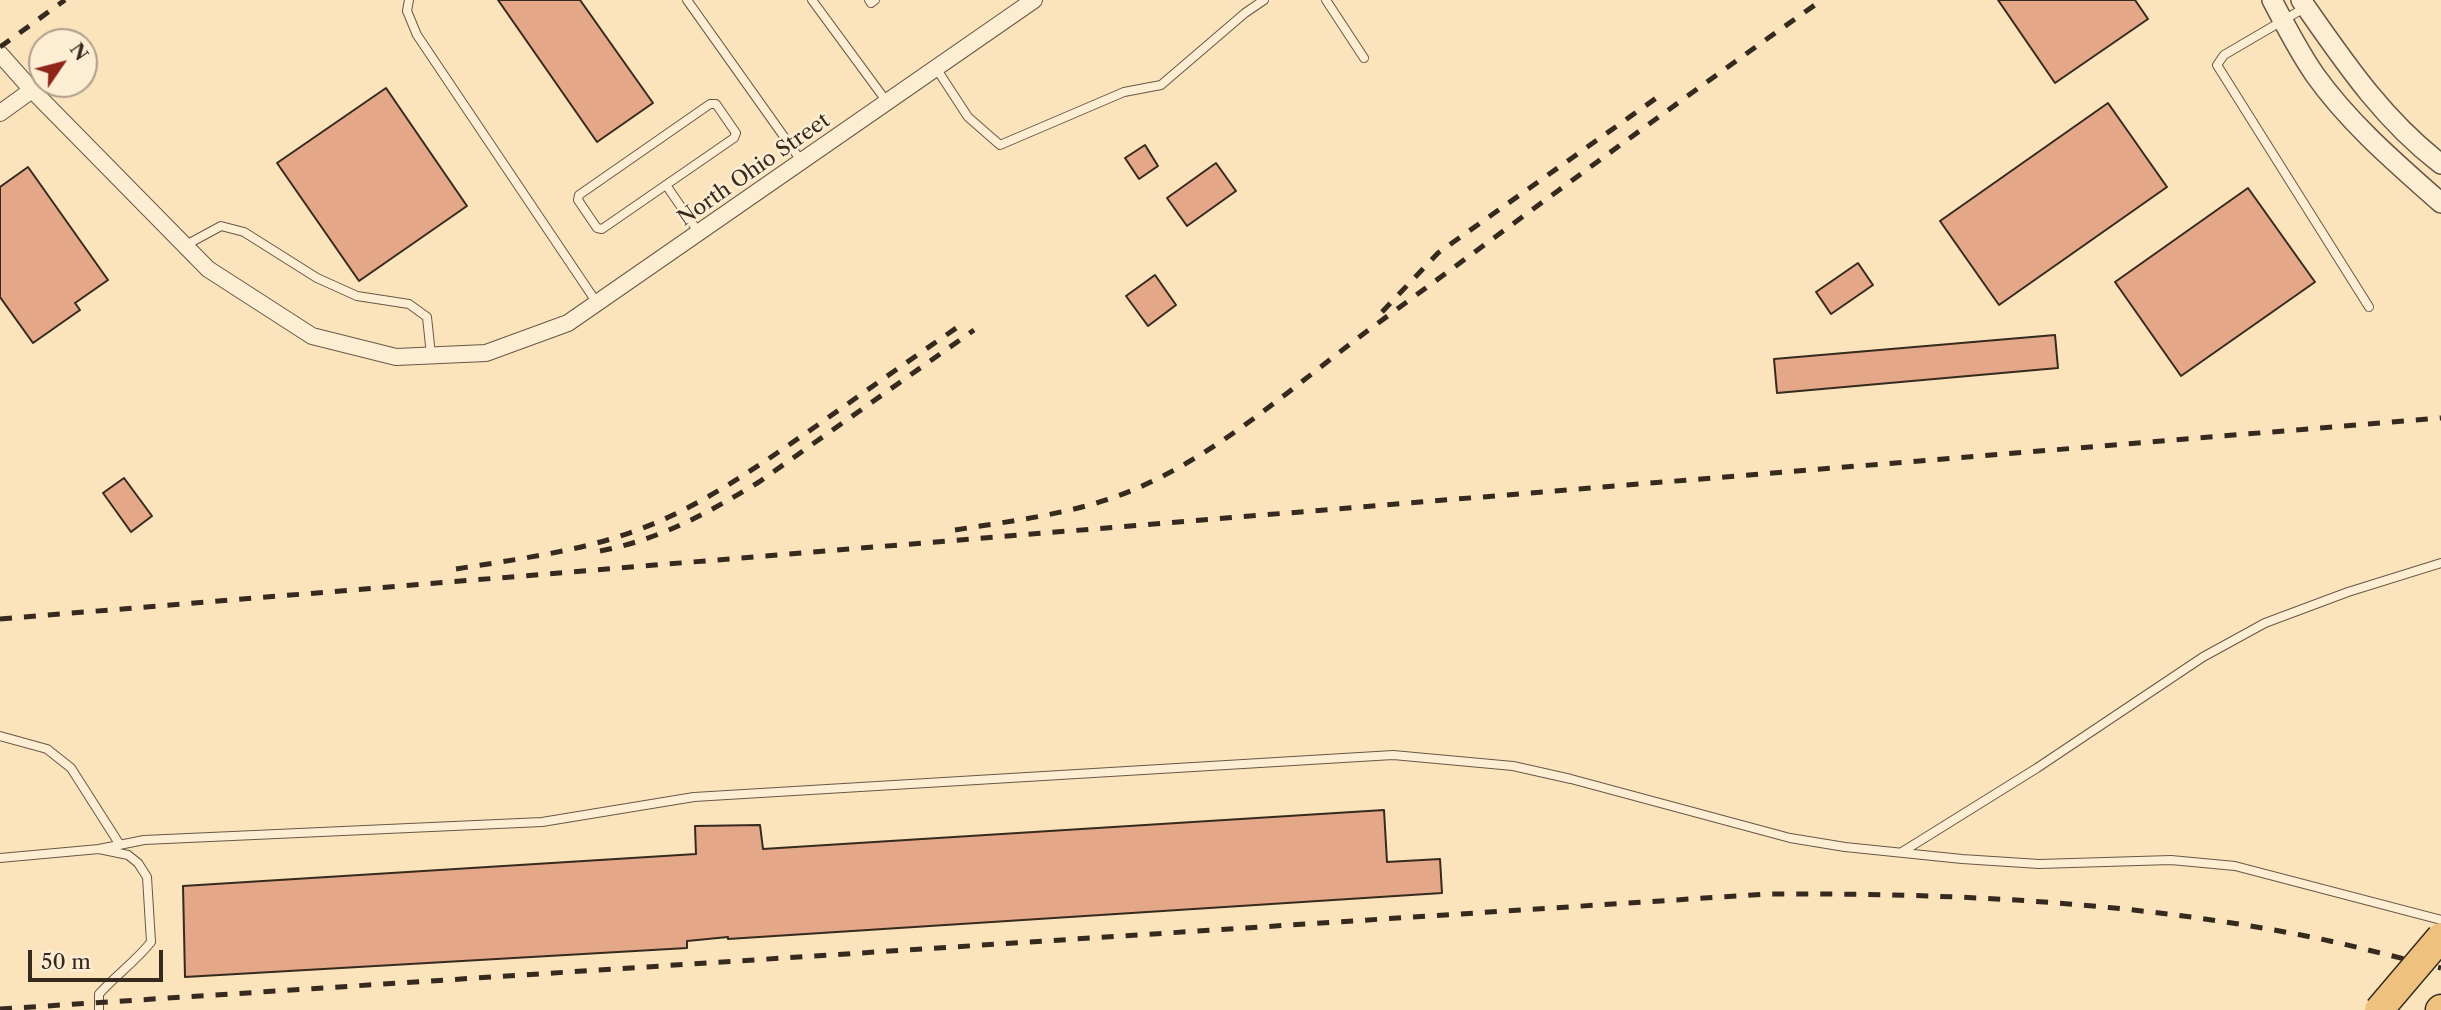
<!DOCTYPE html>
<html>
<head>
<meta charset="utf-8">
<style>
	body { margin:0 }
	#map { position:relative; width:2441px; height:1010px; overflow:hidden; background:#fbe3bc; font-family:"Libre Caslon Text",serif }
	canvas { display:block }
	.north { position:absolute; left:28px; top:28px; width:70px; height:70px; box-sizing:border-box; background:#fcedd3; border:2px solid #ad9f8b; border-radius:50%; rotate:55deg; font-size:19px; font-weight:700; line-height:28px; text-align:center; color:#362a1f }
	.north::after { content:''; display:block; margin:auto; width:24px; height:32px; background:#8f2418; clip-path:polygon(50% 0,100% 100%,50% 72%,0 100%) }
	.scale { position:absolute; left:28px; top:950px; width:135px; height:32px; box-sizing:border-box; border:4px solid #362a1f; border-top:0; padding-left:9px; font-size:21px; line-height:24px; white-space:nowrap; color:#362a1f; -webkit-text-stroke:5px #fcedd3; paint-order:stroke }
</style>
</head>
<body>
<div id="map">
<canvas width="2441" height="1010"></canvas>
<div class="north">N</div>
<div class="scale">50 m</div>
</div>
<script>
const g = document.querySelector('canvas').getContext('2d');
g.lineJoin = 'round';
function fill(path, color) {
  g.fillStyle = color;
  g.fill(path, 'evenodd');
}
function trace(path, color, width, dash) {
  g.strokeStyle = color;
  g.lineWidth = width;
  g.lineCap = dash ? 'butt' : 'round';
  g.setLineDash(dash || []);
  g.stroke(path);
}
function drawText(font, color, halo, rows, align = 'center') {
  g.font = font + ' "Libre Caslon Text",serif';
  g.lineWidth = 5;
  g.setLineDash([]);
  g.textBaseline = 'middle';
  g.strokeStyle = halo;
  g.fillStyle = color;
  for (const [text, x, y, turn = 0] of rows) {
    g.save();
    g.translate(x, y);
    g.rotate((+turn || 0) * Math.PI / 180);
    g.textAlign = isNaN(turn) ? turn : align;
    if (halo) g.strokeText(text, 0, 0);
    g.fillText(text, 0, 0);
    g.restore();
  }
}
const building = new Path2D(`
	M498 0H580L653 103 597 142Z
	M1998 0H2135L2148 19 2055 83Z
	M386 88 467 206 359 281 277 163Z
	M2108 103 2167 187 1999 305 1940 221Z
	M1145 145 1158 166 1139 179 1125 158Z
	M1216 163 1236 191 1187 226 1167 198Z
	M28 167 108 280 75 303 80 310 33 343 0 297V187Z
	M2248 188 2315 282 2181 376 2115 282Z
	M1858 263 1873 285 1831 314 1816 292Z
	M1155 275 1176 305 1148 326 1126 296Z
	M2055 335 2058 368 1777 393 1774 359Z
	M124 478 152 516 131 532 103 493Z
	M1384 810 1387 862 1440 859 1442 893 728 939V937L687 941V948L185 977 183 886 696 854 695 826 760 825 763 849Z`);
fill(building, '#e4a888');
trace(building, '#362a1f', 2);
const service = new Path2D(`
	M409 0 407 11 417 35 597 303
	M687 0 802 162
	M812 0 887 102
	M869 0 871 3 875 0
	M1326 0 1364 58
	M2306 7 2224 55 2217 65 2369 307
	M936 68 968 117 1000 145 1124 92 1161 85 1245 13 1264 0
	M710 104H716L736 133 734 138 602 229 597 228 578 200 579 195Z
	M666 185 699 233
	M186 245 221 226 244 232 317 278 357 296 409 304 427 317 431 355
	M0 736 47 749 71 768 120 845
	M99 849 144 840 542 822 694 797 1393 755 1513 766 1571 779 1790 838 1845 847 1962 859 2039 864 2171 860 2235 866 2441 920
	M1902 852 2037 768 2203 657 2265 623 2348 592 2441 563
	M0 858 99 849 128 855 138 863 147 877 151 942C135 962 115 976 99 994V1010`);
const minor = new Path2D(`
	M0 54 32 90 208 269 312 336 396 357 486 353 568 323 1034 0
	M0 113 32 90`);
const tertiary = new Path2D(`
	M2272 0C2285 25 2299 52 2315 75 2350 124 2396 163 2441 203
	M2301 0C2343 60 2382 119 2441 164`);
const motorway = new Path2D(`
	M2440 1010 2441 1009`);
trace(service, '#675846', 10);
trace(minor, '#675846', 18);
trace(tertiary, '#675846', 22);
trace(motorway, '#362a1f', 31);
trace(service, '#fcedd3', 8);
trace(minor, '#fcedd3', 16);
trace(tertiary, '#fcedd3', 19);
trace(motorway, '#eec27e', 28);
trace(new Path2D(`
	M0 47 65 0
	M1382 312 1438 253 1662 94
	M955 530C1017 520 1082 513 1140 487 1226 449 1298 382 1374 326 1523 217 1671 106 1822 0
	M600 551C661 539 706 514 759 482L974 330
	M456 569C518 559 584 551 643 528 705 504 758 466 812 429 863 393 914 357 965 322
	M0 619 2441 418
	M0 1009 1767 894C1947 893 2125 901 2301 935 2348 944 2395 957 2441 968`), '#362a1f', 5, [12, 12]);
const motorwayBridge = new Path2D(`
	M2379 1010 2441 937`);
trace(motorwayBridge, '#362a1f', 31, []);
trace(motorwayBridge, '#eec27e', 28);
drawText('21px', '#362a1f', '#fcedd3', [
	["North Ohio Street",754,170,-35]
]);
</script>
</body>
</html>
